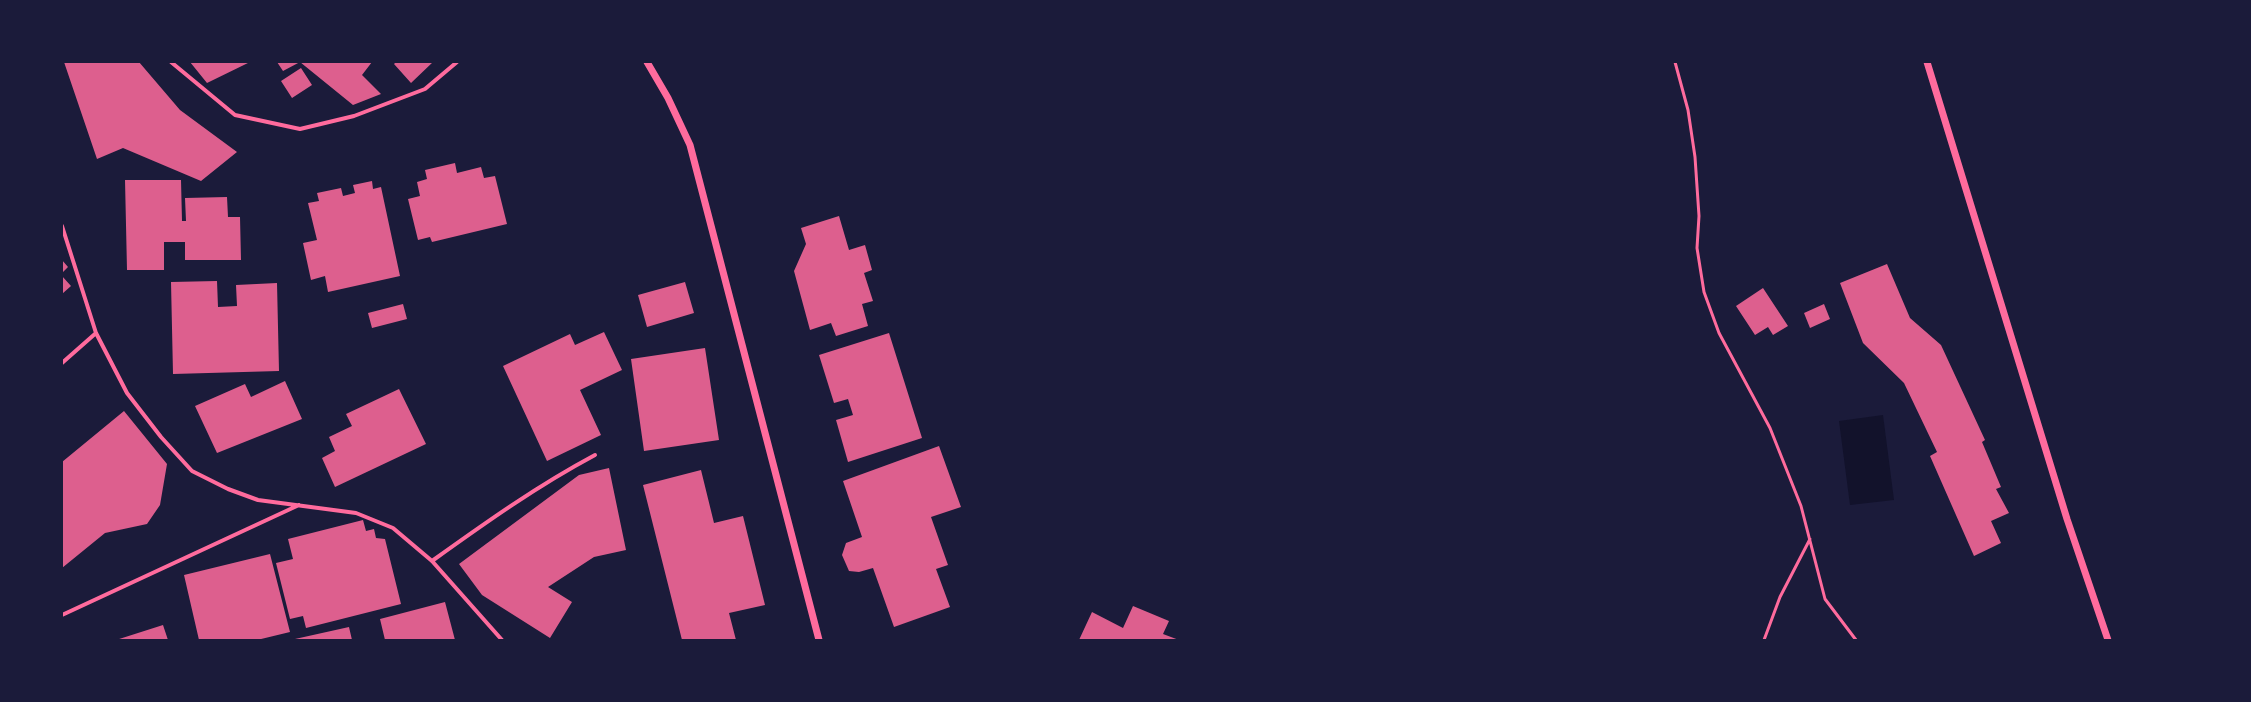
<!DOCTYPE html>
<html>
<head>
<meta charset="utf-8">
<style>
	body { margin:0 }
	#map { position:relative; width:2251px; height:702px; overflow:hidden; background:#1b1b3a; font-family:"Open Sans",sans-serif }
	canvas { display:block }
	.frame { position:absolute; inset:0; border:63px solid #1b1b3a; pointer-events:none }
</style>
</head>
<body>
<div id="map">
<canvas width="2251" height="702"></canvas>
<div class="frame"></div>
</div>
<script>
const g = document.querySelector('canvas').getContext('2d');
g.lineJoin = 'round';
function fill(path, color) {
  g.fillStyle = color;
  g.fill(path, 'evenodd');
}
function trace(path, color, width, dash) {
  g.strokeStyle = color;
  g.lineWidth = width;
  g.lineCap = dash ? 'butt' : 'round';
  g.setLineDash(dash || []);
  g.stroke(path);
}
fill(new Path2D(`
	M1883 415 1894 500 1850 505 1839 421Z`), '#12122b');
fill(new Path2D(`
	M64 62H139L180 110 237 152 201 181 123 148 97 159Z
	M190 62H250L207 83Z
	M277 62H372L362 75 381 94 353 105 300 62 283 71Z
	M396 62H433L411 83 394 64Z
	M301 68 312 85 292 98 281 81Z
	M455 163 457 173 481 167 484 178 495 176 507 224 432 242 430 237 418 240 408 199 420 196 417 182 427 179 425 170Z
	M125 180H181L182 221H186L185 198 227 197 228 217H240L241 260H185V242H164V270H127Z
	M372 181 373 189 381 187 400 276 328 292 325 276 311 280 303 243 317 240 308 203 319 201 317 193 341 188 343 196 355 193 353 185Z
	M839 216 849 250 865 245 872 270 864 273 873 301 862 304 868 326 836 336 831 323 810 330 794 271 806 244 801 228Z
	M62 260 68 267 62 273Z
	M1887 264 1910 318 1941 345 1985 440 1982 442 2001 487 1996 489 2009 513 1991 521 2001 543 1974 556 1930 456 1937 452 1904 383 1863 343 1840 283Z
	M62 276 71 286 62 294Z
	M217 281 218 307 237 306 236 285 277 283 279 371 173 374 171 282Z
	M685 282 694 313 647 327 638 295Z
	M1763 288 1788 326 1773 335 1768 327 1755 335 1736 306Z
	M403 304 407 319 372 328 368 313Z
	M1824 304 1830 319 1810 328 1804 313Z
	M604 332 622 370 580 390 601 435 547 461 503 366 570 334 575 345Z
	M889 333 922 438 848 462 836 420 853 415 848 399 834 403 819 355Z
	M705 348 719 440 644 451 631 359Z
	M285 381 302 419 217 453 195 406 245 384 251 397Z
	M399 389 426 444 335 487 322 458 335 451 329 437 352 426 346 414Z
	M124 411 167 464 160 505 147 524 105 533 62 568V462Z
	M939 446 961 507 931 517 948 565 936 569 950 607 894 627 873 568 859 572 849 571 842 555 846 543 862 537 843 481Z
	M609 468 626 550 594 557 548 587 572 602 550 638 482 595 459 564 579 475Z
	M701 470 714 523 743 516 765 605 729 613 736 640H682L643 485Z
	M363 520 366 531 374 529 376 538 385 539 401 604 306 628 303 616 290 619 276 563 293 559 288 539Z
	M270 554 290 632 257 640H199L184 575Z
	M445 602 455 640H385L380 619Z
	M1133 606 1169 621 1163 634 1179 640H1079L1092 612 1123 628Z
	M163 625 168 640H116Z
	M349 627 352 640H295V639Z`), '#dd5f8e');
trace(new Path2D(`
	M1675 62 1688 110 1695 157 1699 216 1697 248 1704 292 1719 333 1770 428 1801 506 1825 599 1856 640
	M1764 640 1780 597 1810 539`), '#ff6b9d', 3);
trace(new Path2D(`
	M171 62 235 115 300 129 354 116 425 89 457 62
	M62 226 96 333 127 393 161 437 192 471 228 489 258 500 356 513 393 528 432 561 502 640
	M62 363 96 333
	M432 561C485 523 537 486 595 455
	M62 615 299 505`), '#ff6b9d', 4);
trace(new Path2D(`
	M647 62 668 98 690 145 819 640
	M1927 62 2067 519 2108 640`), '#ff6b9d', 7);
</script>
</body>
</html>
